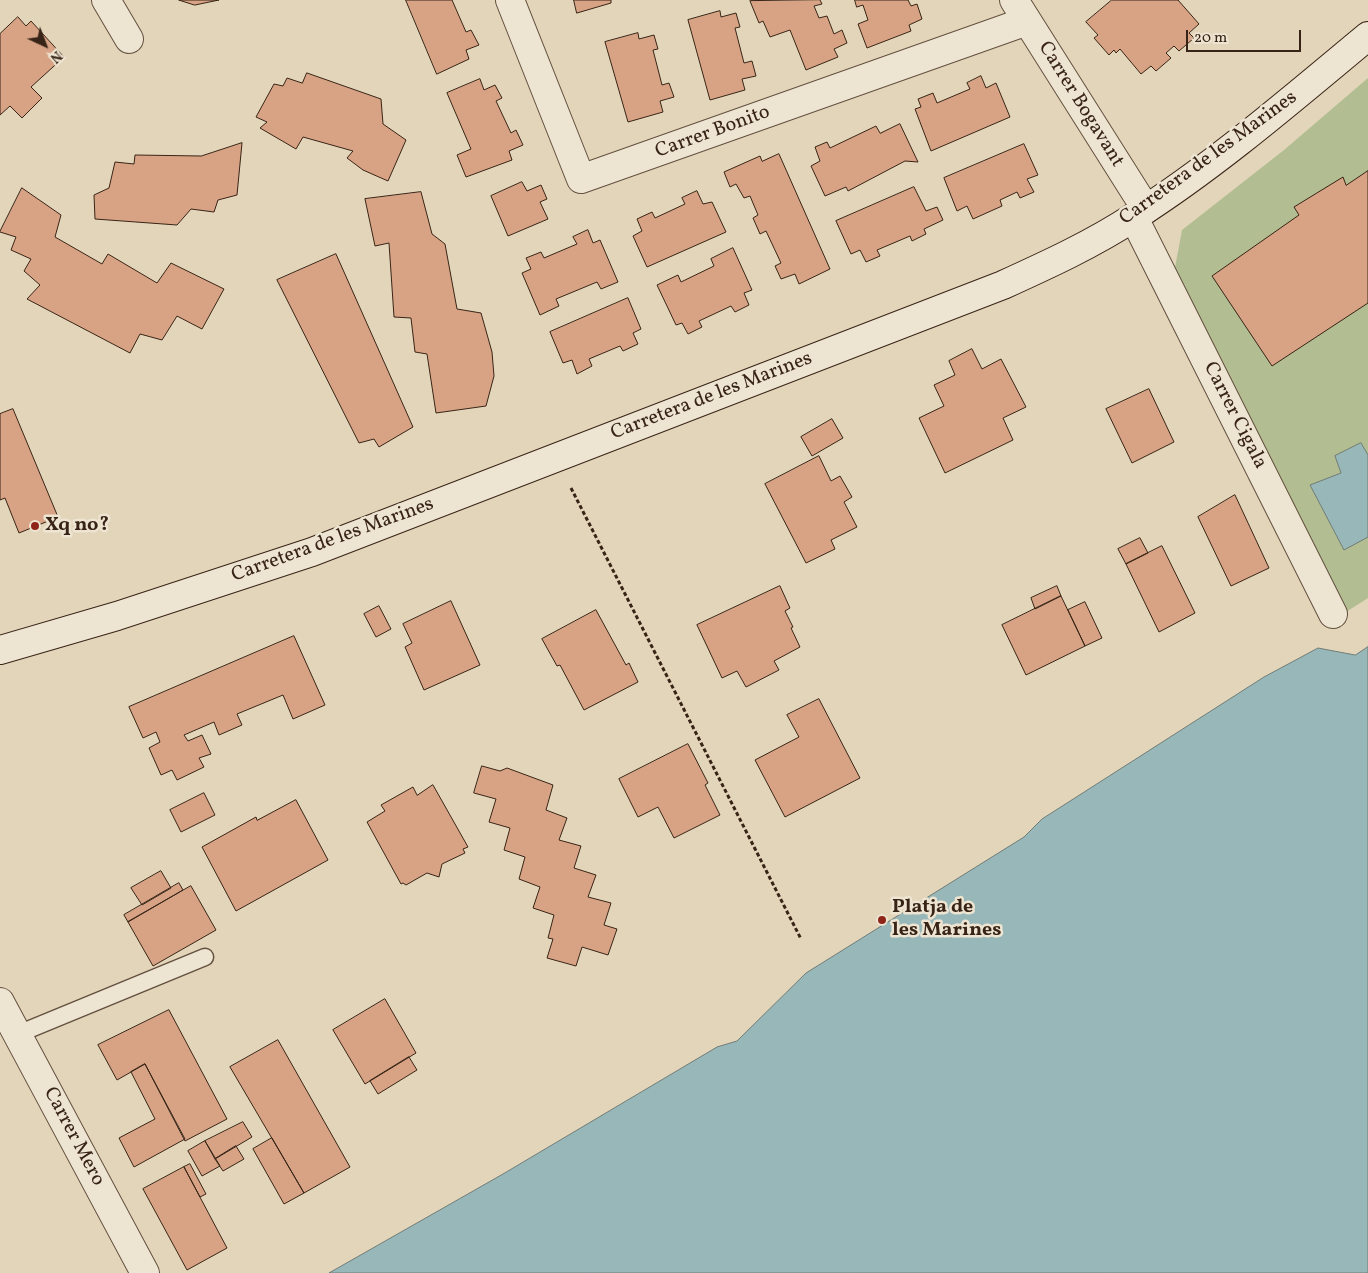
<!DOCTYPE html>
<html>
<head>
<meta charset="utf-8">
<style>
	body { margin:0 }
	#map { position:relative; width:1368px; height:1273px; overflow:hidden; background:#e3d5ba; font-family:Vollkorn,serif }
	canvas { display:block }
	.north { position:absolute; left:20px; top:20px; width:50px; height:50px; -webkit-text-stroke:4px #ede4d2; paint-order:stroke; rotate:137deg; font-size:14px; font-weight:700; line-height:20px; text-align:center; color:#382416 }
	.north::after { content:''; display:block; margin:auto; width:18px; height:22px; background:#382416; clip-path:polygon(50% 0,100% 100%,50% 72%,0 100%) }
	.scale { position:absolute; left:1186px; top:30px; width:115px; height:22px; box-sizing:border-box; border:2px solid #382416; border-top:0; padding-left:6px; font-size:15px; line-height:18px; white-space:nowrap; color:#382416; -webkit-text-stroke:4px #ede4d2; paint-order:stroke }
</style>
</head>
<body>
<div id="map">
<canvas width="1368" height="1273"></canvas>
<div class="north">N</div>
<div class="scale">20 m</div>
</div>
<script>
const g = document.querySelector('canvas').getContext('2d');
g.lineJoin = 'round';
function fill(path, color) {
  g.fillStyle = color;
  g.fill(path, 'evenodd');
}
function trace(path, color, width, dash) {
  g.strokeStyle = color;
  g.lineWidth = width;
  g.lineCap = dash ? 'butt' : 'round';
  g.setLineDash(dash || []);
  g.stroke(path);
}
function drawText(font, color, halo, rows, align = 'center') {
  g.font = font + ' Vollkorn,serif';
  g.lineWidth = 5;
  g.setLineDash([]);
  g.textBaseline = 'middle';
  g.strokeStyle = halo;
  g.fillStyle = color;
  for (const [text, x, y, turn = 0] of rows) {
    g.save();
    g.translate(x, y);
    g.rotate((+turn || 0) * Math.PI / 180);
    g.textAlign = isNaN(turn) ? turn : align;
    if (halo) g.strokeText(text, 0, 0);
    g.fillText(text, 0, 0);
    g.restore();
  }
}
fill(new Path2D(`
	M1368 78V598L1346 612 1174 273 1182 230 1284 150Z`), '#b2bd91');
const water = new Path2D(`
	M1361 443 1368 455V537L1344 550 1310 485 1341 473 1335 456Z
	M1368 647V1273H329L503 1174 717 1047 737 1041 806 973 1024 837 1042 819 1264 677 1318 648 1355 655Z`);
fill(water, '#97b7b8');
trace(water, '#717c77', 1);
const building = new Path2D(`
	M179 0H219L195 5Z
	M406 0H452L466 32 471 30 479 45 466 50 469 59 437 74Z
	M574 0H611V3L577 13Z
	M820 0 822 4 814 6 819 18 827 16 834 34 842 30 847 43 834 49 838 57 806 70 790 30 770 37 763 21 759 23 750 1Z
	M855 0H908L911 6 917 4 922 19 909 25 911 31 867 48 858 24 868 20 863 5 857 7Z
	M1112 0H1178L1199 24 1189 33 1194 38 1179 51 1174 46 1166 53 1171 58 1156 71 1151 66 1141 74 1120 49 1116 53 1114 50 1109 55 1094 38 1098 35 1086 22Z
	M720 11 721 17 736 13 740 27 735 28 744 63 752 61 756 76 742 79 745 90 710 100 688 20Z
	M18 17 26 26 31 21 64 57 31 87 42 98 22 118 10 106 0 115V34Z
	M638 33 639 39 654 35 658 49 653 50 662 85 669 83 674 97 660 101 663 112 628 122 605 42Z
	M307 73 381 99 383 124 406 140 388 181 363 170 347 158 353 151 303 137 296 149 260 128 267 122 256 117 274 84 283 86 287 78 302 83Z
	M981 76 986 88 996 83 1010 117 931 151 915 109 921 107 918 99 933 93 937 103 970 89 967 83Z
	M480 79 484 90 495 85 502 98 496 101 511 133 516 130 523 145 509 151 512 160 466 177 457 155 471 149 447 93Z
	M900 124 918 162 905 161 848 191 846 187 825 196 811 166 820 161 815 147 827 142 830 148 876 126 880 133Z
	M242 143 237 195 218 200 214 212 191 209 177 225 95 219 94 195 109 188 115 162 134 164 135 155 201 156Z
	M1024 144 1038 175 1027 179 1034 192 1020 198 1017 192 1000 200 1002 206 973 219 967 206 957 211 944 178Z
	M779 154 830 269 799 284 795 274 781 279 775 266 781 263 766 231 760 234 753 218 758 215 750 196 744 198 736 184 730 187 724 172 760 156 762 161Z
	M1368 171V303L1272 366 1212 276 1299 215 1294 207 1343 177 1346 185Z
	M522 182 527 191 541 185 547 199 540 202 548 219 508 236 491 196Z
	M914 187 926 211 937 207 943 220 924 229 926 234 912 241 910 236 877 250 880 256 866 262 860 250 851 254 836 221Z
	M22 188 61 215 55 237 102 264 108 254 157 283 171 263 224 289 202 329 177 316 162 340 140 334 130 353 27 299 40 285 24 271 31 259 11 250 16 237 0 232Z
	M697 191 703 204 712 202 726 232 647 267 633 236 642 231 637 219 652 212 655 218 685 204 682 198Z
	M421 192 432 234 445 244 457 309 481 313 492 352 494 376 486 406 436 413 427 354 415 352 411 318 394 317 389 243 375 246 365 199Z
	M588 230 593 243 600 240 618 282 601 289 597 282 556 299 559 306 540 315 522 273 531 269 526 258 541 252 544 258 577 244 573 237Z
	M733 248 752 290 744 293 749 305 735 312 731 306 699 321 702 327 688 334 682 323 676 325 657 285 678 275 681 282 714 266 711 259Z
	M336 254 413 427 379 447 374 439 359 443 277 280Z
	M628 298 641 329 633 333 638 344 623 351 620 346 589 359 592 366 577 374 572 360 563 363 550 332Z
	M972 349 982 369 1001 359 1026 407 1003 418 1013 440 945 473 919 418 944 406 934 385 955 375 949 361Z
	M1149 389 1174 442 1132 463 1106 409Z
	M13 409 58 517 19 533 5 498 0 500V414Z
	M832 419 843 438 812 456 801 437Z
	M819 456 831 481 840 476 852 497 844 502 857 527 831 540 835 549 806 563 765 484Z
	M1235 495 1269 568 1231 586 1198 517Z
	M1140 538 1148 553 1126 564 1118 549Z
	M1162 546 1195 613 1159 632 1126 564Z
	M780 586 790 608 785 611 793 627 791 628 800 647 774 661 779 670 746 687 737 671 722 678 697 625Z
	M1057 586 1061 596 1035 609 1031 598Z
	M1061 596 1085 646 1026 675 1002 625Z
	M451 601 480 665 424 690 405 647 412 643 403 624Z
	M1085 602 1102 638 1085 646 1068 610Z
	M379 606 391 629 376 637 364 614Z
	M596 610 626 665 629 663 638 682 584 710 560 665 557 666 542 639Z
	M294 636 325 705 293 719 283 695 237 714 242 725 219 735 214 722 184 735 188 741 202 735 211 754 199 758 204 767 177 780 172 770 161 775 149 748 160 742 156 732 143 738 129 707Z
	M819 699 860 778 785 817 755 760 799 737 787 715Z
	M688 744 708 783 705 785 720 815 674 838 658 807 638 817 619 779Z
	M482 766 500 771 507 768 553 785 546 810 567 818 559 840 581 846 574 868 596 875 588 897 611 903 604 925 617 929 608 955 582 947 576 966 547 958 553 939 548 938 554 915 533 908 540 887 519 879 525 857 504 850 510 828 489 822 496 799 474 793Z
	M433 785 468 847 463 849 465 853 442 864 439 877 427 873 406 885 403 883 401 884 367 822 385 811 381 805 413 787 417 795Z
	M204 793 215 815 181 832 170 810Z
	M296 800 328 860 236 911 202 847 256 817 257 820Z
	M161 871 171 888 142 905 131 888Z
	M179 883 183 890 128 922 124 915Z
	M191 886 216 930 153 966 128 922Z
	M385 999 416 1053 365 1084 333 1030Z
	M169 1010 227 1119 185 1141 145 1064 117 1080 98 1045Z
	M278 1040 350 1167 304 1193 230 1067Z
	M409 1057 417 1070 378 1094 370 1081Z
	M145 1064 185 1139 134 1167 119 1138 155 1119 131 1072Z
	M243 1122 252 1137 215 1159 205 1141Z
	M272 1138 304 1193 284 1204 253 1149Z
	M205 1141 220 1166 202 1176 188 1151Z
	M236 1146 244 1159 223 1171 215 1159Z
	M190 1164 206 1194 200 1197 184 1167Z
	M184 1167 227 1248 187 1270 143 1189Z`);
fill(building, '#d7a384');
trace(building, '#382416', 1);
const lane = new Path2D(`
	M18 1034 205 957`);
const street = new Path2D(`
	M106 0 129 39
	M510 0 581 179 1027 21
	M1014 0 1146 209
	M1134 218 1333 614
	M0 1002 145 1273`);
const secondary = new Path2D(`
	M0 650 117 616 312 552 1003 285C1047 265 1093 244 1134 217 1217 164 1292 99 1368 36`);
trace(lane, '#63503f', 19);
trace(street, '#63503f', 30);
trace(secondary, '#382416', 30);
trace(new Path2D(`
	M571 488 801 939`), '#382416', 3, [4, 2.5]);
trace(lane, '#ede4d2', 16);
trace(street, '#ede4d2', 28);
trace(secondary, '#ede4d2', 28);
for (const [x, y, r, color] of [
	[35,526,5,"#8f2418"],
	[882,920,5,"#8f2418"]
]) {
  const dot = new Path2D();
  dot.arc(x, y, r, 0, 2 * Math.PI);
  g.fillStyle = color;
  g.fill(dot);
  trace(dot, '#ede4d2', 2);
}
drawText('20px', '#382416', '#ede4d2', [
	["Carrer Bogavant",1080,105,58],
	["Carrer Bonito",713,133,-20],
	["Carretera de les Marines",1209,159,-36],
	["Carretera de les Marines",712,397,-21],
	["Carrer Cigala",1234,416,63],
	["Carretera de les Marines",333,541,-20],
	["Carrer Mero",73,1137,62]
]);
drawText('bold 20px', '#382416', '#ede4d2', [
	["Xq no?",45,526],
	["Platja de",892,908],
	["les Marines",892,931]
], 'left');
</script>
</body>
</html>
